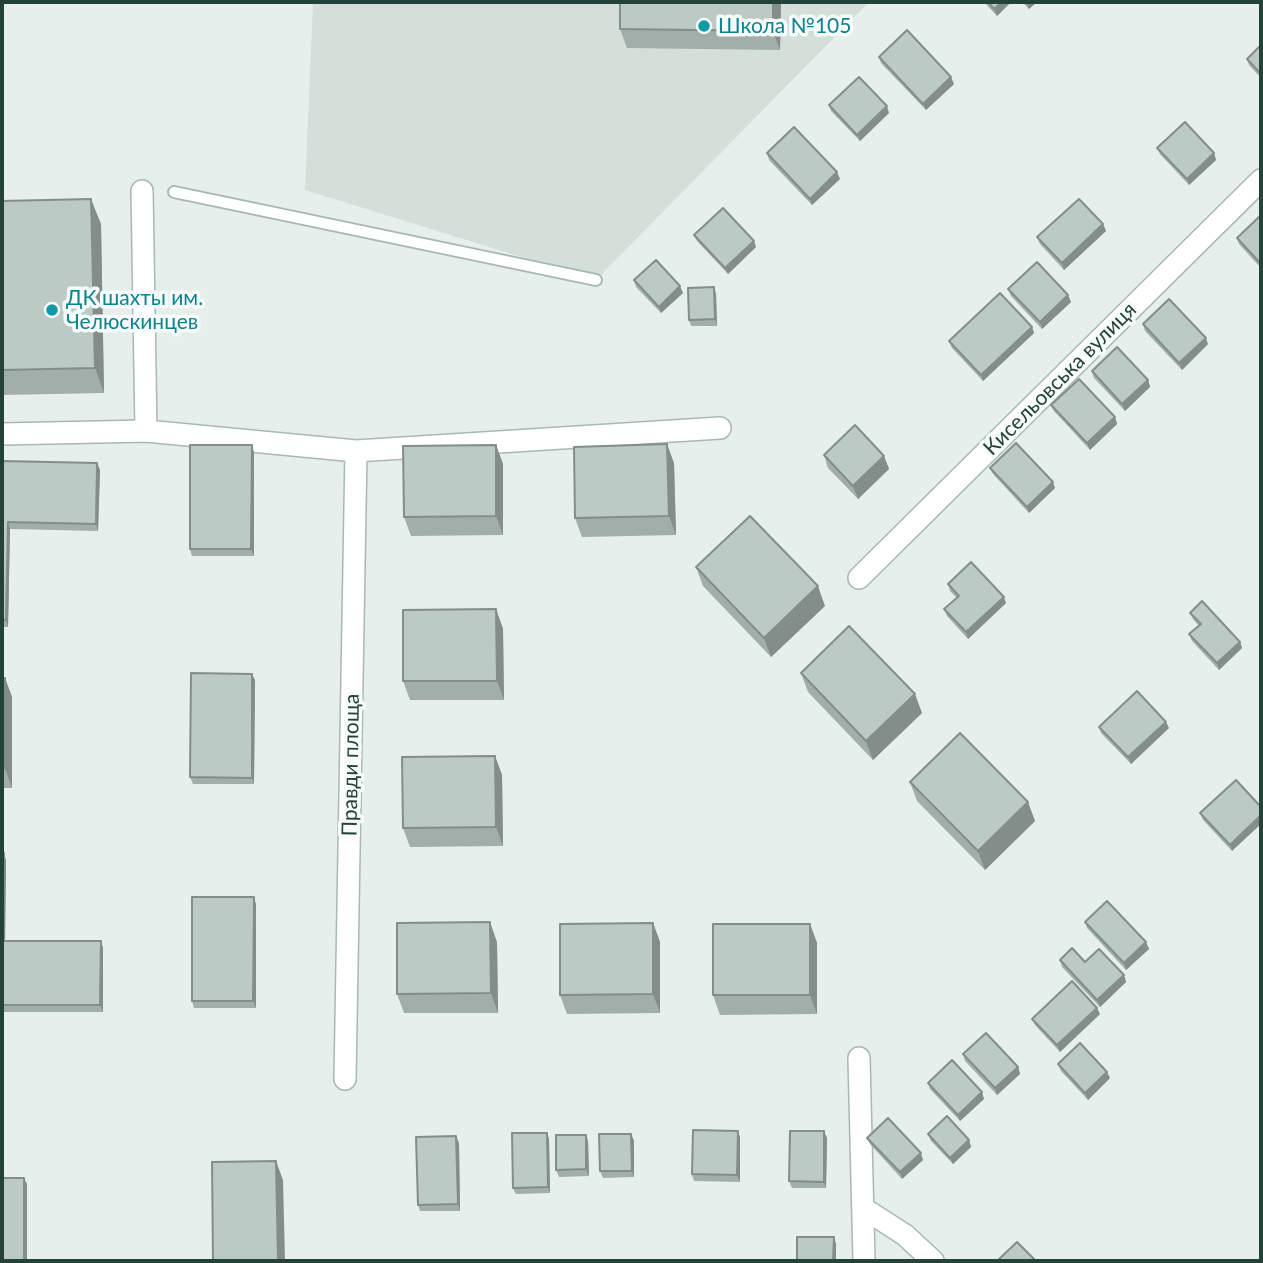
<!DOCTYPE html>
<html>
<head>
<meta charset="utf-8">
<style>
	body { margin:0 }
	#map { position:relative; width:1263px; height:1263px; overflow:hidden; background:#e6efeb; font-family:Lato,sans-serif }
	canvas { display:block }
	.frame { position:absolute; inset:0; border:4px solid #24423a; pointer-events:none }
</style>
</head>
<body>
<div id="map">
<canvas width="1263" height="1263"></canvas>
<div class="frame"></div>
</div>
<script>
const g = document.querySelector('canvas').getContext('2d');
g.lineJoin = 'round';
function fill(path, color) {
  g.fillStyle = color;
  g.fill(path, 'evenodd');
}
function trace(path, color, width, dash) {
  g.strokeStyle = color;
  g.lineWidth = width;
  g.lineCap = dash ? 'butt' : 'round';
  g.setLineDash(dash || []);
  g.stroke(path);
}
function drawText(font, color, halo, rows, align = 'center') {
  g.font = font + ' Lato,sans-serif';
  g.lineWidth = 7;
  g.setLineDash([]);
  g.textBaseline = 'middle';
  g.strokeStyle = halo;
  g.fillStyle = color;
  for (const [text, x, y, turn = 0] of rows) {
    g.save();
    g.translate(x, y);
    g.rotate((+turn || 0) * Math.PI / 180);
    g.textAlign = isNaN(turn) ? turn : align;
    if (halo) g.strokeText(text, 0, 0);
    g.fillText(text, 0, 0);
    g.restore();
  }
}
fill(new Path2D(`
	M313 2H869L596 280 305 190Z`), '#d4dfda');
const lane = new Path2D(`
	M174 192 596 280`);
const street = new Path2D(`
	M142 191 146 431
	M2 434 146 431 356 451 720 428
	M859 578 1261 180
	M859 1058 864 1261
	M345 1079 356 451
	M863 1208 905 1235 933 1261`);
trace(lane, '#a8b8b2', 14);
trace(street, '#a8b8b2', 24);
trace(lane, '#fff', 10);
trace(street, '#fff', 21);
fill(new Path2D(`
	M984 2H1011L997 16Z
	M1022 2H1037L1029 9Z
	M781 5 780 50 627 48 620 29Z
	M1261 45V78L1249 65 1247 59Z
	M879 57 954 84 926 110 881 63Z
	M829 105 889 113 860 141 831 111Z
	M1157 148 1214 153 1216 160 1189 185 1160 154Z
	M767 153 840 179 812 205 769 160Z
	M2 201 101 224 104 393 2 395Z
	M1261 215V268L1239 244 1237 238Z
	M1103 224 1106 231 1064 270 1040 244 1037 237Z
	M694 235 756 247 728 274 697 241Z
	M634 280 683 293 661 313 636 287Z
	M1008 289 1068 295 1071 302 1042 329 1011 296Z
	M716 294 717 326H691L689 320Z
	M1143 324 1208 344 1182 370 1145 331Z
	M1032 327 1034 333 983 381 952 348 949 341Z
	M1092 371 1148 380 1150 387 1125 411 1094 378Z
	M1051 405 1115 417 1117 424 1090 450 1054 411Z
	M496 445 503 464V535L411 536 404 517Z
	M254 452V556H192L190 549Z
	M824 455 884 456 889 469 858 499 828 468Z
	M2 461 97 463 100 470 98 531 10 529 8 627H2Z
	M674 463 676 535 582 537 575 518Z
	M990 468 1055 488 1029 513 993 474Z
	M696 567 825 606 771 657 703 586Z
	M948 584 1006 603 968 639 947 616 944 609 957 598 950 591Z
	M496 609 503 629 504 700H410L403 681Z
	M1190 613 1240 642 1242 648 1219 670 1192 641 1189 634 1199 626 1193 619Z
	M801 673 922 713 873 760 808 692Z
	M2 678H5L12 697V788H2Z
	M255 680 254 784H193L190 777Z
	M1099 727 1169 728 1131 764 1101 733Z
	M495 756 502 775 503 846 410 847 403 828Z
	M1236 780 1232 851 1203 820 1200 813Z
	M910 782 1035 821 985 870 917 801Z
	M2 853 6 860 5 941H101L103 948V1012H2Z
	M256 904V1008H194L192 1001Z
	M1085 922 1149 949 1126 970 1087 928Z
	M653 923 660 942V1013L567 1014 560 995Z
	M810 924 817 943V1014L720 1015 713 995Z
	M497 942 498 1013H404L397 994Z
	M1060 960 1085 962 1124 975 1126 982 1100 1007 1062 967Z
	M1100 1014 1060 1052 1035 1025 1032 1019Z
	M963 1054 1018 1067 1020 1074 997 1095 965 1061Z
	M1058 1064 1110 1078 1088 1100 1061 1071Z
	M928 1083 984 1099 960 1121 930 1089Z
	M738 1131 740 1138V1182L694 1181 692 1174Z
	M631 1134 634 1141V1177L603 1178 600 1171Z
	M928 1134 969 1140 971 1147 953 1164 931 1141Z
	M586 1135 588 1141 589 1176 559 1177 556 1170Z
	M827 1138 826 1188H792L789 1181Z
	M867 1138 923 1160 902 1179 870 1144Z
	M549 1139 550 1193 516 1194 513 1188Z
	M459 1143 460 1211H420L418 1205Z`), '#a1aea9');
fill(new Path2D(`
	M773 2H780L781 5 780 50 773 31Z
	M1002 2H1011L997 16 994 9Z
	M1028 2H1037L1029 9 1027 3Z
	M951 77 954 84 926 110 923 104Z
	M887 106 889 113 860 141 857 135Z
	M1214 153 1216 160 1189 185 1187 179Z
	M837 172 840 179 812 205 810 199Z
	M91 199 101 224 104 393 95 368Z
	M1103 224 1106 231 1064 270 1062 263Z
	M754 241 756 247 728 274 725 268Z
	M680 286 683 293 661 313 659 307Z
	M714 287 716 294 717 326 715 319Z
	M1068 295 1071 302 1042 329 1040 322Z
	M1032 327 1034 333 983 381 981 375Z
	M1206 338 1208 344 1182 370 1179 363Z
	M1148 380 1150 387 1125 411 1122 404Z
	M1115 417 1117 424 1090 450 1087 443Z
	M667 444 674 463 676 535 669 516Z
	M252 445 254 452V556L251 549Z
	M496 445 503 464V535L496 516Z
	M884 456 889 469 858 499 853 486Z
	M97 463 100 470 98 531 96 524Z
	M1053 482 1055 488 1029 513 1027 507Z
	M8 522 10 529 8 627 6 620Z
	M818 586 825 606 771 657 764 638Z
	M1004 597 1006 603 968 639 966 632Z
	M496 609 503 629 504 700 497 681Z
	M1240 642 1242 648 1219 670 1217 663Z
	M252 674 255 680 254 784 252 778Z
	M5 678 12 697V788L5 768Z
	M915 694 922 713 873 760 866 741Z
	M1166 722 1169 728 1131 764 1128 757Z
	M495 756 502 775 503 846 496 827Z
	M1028 802 1035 821 985 870 978 851Z
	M1261 815V824L1232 851 1230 845Z
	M4 853 6 860 5 948 3 941Z
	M254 897 256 904V1008L253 1001Z
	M490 922 497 942 498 1013 491 993Z
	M653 923 660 942V1013L653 994Z
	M810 924 817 943V1014L810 995Z
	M101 941 103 948V1012L100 1005Z
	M1146 942 1149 949 1126 970 1124 963Z
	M1124 975 1126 982 1100 1007 1097 1000Z
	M1097 1008 1100 1014 1060 1052 1057 1045Z
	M1018 1067 1020 1074 997 1095 995 1088Z
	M1107 1072 1110 1078 1088 1100 1085 1093Z
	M982 1092 984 1099 960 1121 958 1115Z
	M738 1131 740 1138V1182L737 1175Z
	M824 1131 827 1138 826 1188 824 1182Z
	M547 1133 549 1139 550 1193 548 1187Z
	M631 1134 634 1141V1177L632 1171Z
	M586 1135 588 1141 589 1176 586 1169Z
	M456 1136 459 1143 460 1211 458 1204Z
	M969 1140 971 1147 953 1164 950 1158Z
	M921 1153 923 1160 902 1179 900 1172Z
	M276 1161 283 1180 285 1261H278Z
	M24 1178 27 1184V1261H24Z
	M834 1237 836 1244V1261H833Z`), '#838d89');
const building = new Path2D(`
	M620 2H773V31L620 29Z
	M988 2H1002L994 9Z
	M907 30 951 77 923 104 879 57Z
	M1261 45V74L1247 59Z
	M859 77 887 106 857 135 829 105Z
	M1185 122 1214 153 1187 179 1157 148Z
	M794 127 837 172 810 199 767 153Z
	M91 199 95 368 2 370V201Z
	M1079 199 1103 224 1062 263 1037 237Z
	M723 208 754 241 725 268 694 235Z
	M1261 215V264L1237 238Z
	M656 260 680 286 659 307 634 280Z
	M1037 262 1068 295 1040 322 1008 289Z
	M714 287 715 319 689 320 688 288Z
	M1000 293 1032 327 981 375 949 341Z
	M1169 299 1206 338 1179 363 1143 324Z
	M1117 347 1148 380 1122 404 1092 371Z
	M1079 379 1115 417 1087 443 1051 405Z
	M855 425 884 456 853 486 824 455Z
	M1016 443 1053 482 1027 507 990 468Z
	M667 444 669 516 575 518 574 447Z
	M190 445H252L251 549H190Z
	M496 445V516L404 517 403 446Z
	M2 461 97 463 96 524 8 522 6 620H2Z
	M750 516 818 586 764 638 696 567Z
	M971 562 1004 597 966 632 944 609 959 596 948 584Z
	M1202 601 1240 642 1217 663 1189 634 1201 624 1190 613Z
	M496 609 497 681H403V610Z
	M849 626 915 694 866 741 801 673Z
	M191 673 252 674V778L190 777Z
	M2 678H5V768H2Z
	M1137 691 1166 722 1128 757 1099 727Z
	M960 733 1028 802 978 851 910 782Z
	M495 756 496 827 403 828 402 757Z
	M1236 780 1261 807V815L1230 845 1200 813Z
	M2 853H4L3 941H101L100 1005H2Z
	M192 897H254L253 1001H192Z
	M1107 901 1146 942 1124 963 1085 922Z
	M490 922 491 993 397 994V923Z
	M653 923V994L560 995V924Z
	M713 924H810V995H713Z
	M1072 948 1085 962 1099 949 1124 975 1097 1000 1060 960Z
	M1072 981 1097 1008 1057 1045 1032 1019Z
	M986 1033 1018 1067 995 1088 963 1054Z
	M1080 1043 1107 1072 1085 1093 1058 1064Z
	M952 1060 982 1092 958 1115 928 1083Z
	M947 1116 969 1140 950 1158 928 1134Z
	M888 1118 921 1153 900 1172 867 1138Z
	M693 1130 738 1131 737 1175 692 1174Z
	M790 1131H824V1182L789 1181Z
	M512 1133H547L548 1187 513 1188Z
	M599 1134H631L632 1171H600Z
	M556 1135H586V1169L556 1170Z
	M456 1136 458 1204 418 1205 416 1137Z
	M276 1161 278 1261H213L212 1162Z
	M2 1178H24V1261H2Z
	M797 1237H834L833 1261H797Z
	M1017 1242 1036 1261H997Z`);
fill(building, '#bbcac4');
trace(building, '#838d89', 2);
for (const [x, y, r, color] of [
	[704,26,7,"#0f9aa8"],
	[52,310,7,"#0f9aa8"]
]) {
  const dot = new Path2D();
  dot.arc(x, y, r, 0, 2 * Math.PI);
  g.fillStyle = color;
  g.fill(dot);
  trace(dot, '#f7fbf9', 2.5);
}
drawText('21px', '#0d838f', '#f7fbf9', [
	["Школа №105",718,26],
	["ДК шахты им.",66,298],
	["Челюскинцев",66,322]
], 'left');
drawText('21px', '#24423a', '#f7fbf9', [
	["Кисельовська вулиця",1060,379,-45],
	["Правди площа",351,765,-89]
]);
</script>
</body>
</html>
